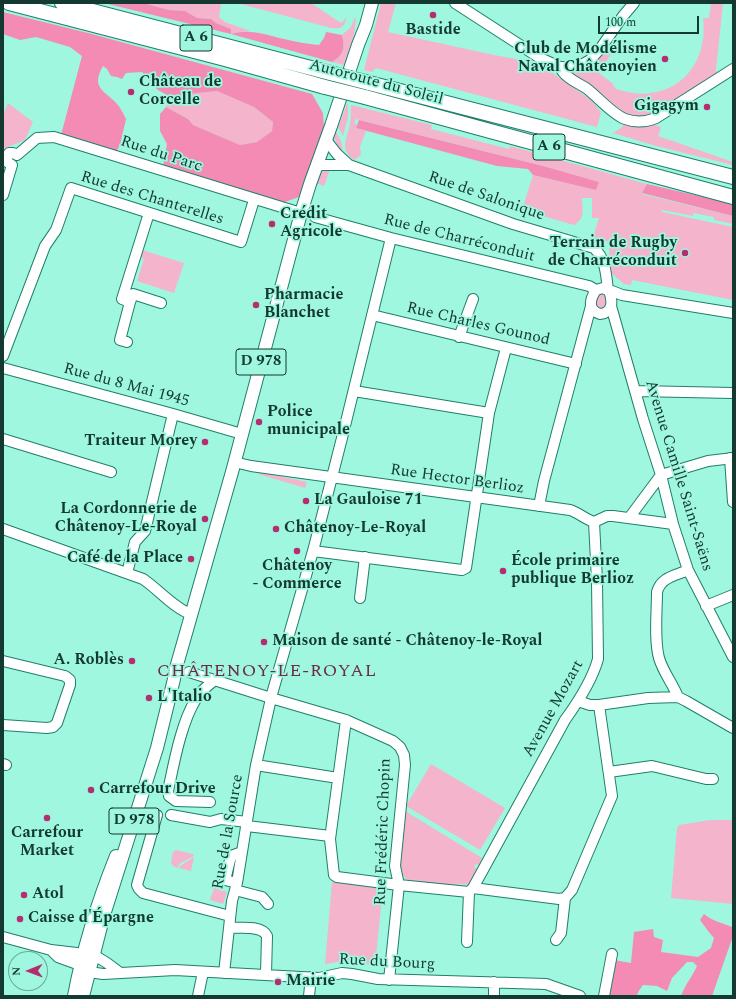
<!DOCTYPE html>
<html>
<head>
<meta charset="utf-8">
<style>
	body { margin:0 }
	#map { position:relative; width:736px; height:999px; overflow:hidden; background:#9ff7df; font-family:Spectral,serif }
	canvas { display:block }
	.frame { position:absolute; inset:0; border:4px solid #133930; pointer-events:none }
	.north { position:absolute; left:8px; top:951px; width:40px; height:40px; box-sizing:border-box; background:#9ff7df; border:1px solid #67ab99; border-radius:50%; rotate:269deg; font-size:11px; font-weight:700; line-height:16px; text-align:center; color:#133930 }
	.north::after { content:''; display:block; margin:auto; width:14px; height:18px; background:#b42d70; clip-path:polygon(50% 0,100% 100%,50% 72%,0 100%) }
	.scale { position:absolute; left:598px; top:16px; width:101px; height:18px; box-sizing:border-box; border:2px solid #133930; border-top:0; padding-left:5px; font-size:12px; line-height:14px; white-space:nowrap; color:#133930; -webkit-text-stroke:3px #9ff7df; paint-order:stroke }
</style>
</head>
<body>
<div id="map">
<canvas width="736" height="999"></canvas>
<div class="frame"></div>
<div class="north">N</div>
<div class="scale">100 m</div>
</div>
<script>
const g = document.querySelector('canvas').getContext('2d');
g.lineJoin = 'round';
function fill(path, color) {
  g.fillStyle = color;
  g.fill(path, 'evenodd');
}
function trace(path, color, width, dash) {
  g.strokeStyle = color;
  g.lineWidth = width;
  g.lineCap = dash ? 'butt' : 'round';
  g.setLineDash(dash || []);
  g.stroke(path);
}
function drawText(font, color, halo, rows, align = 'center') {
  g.font = font + ' Spectral,serif';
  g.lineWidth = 3.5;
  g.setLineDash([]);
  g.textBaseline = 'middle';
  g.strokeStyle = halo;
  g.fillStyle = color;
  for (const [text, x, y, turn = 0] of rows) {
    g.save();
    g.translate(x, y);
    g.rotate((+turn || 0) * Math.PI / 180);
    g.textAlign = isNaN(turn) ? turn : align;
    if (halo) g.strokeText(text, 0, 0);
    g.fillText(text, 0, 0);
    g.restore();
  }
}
fill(new Path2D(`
	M143 3H218L221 4 219 17 225 22 250 31 238 32 231 34V29L216 23 211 19 197 18 185 11 169 10Z
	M237 3H311L341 23 347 17 344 25 340 28H331Z
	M381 3H396L388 32 494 55 538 63 590 99 601 112 597 127 376 68 372 72 364 70Z
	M711 3H723L716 70 718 76 653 117H626L569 72C586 71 598 61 607 48L613 51 599 73 612 83 616 89C627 92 638 95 650 93 688 89 708 54 703 18H709Z
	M356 18 354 36 346 61 344 65 332 62C344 55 345 48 342 35L351 27 354 19Z
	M217 91 254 107 273 122 272 131 257 142 240 145 193 125 188 119 166 107 169 96Z
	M8 103 33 122 25 140 3 149V115Z
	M347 104H348V117L343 136 338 127Z
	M351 105 432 125 431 129 509 149 510 146 647 184 642 194 733 216V224L714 220V217L693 213V216L662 210V212L733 227V300L632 280 631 285 624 284 610 272 609 242 593 237 599 218H592V198H582C582 210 586 218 574 225L522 210 533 175 596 190 599 182 543 166 356 119 354 123 357 124 356 128 366 131 360 147 361 155 354 160C339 148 347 140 350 124 351 118 351 111 351 105Z
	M625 123 653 124 661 127 658 136 733 162V165L656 146 613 133 621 128Z
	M335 131C340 137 344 146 342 154L340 152 333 135Z
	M327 169H330L324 186 316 183 320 173Z
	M142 250 184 263 174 293 137 281 144 259 140 257Z
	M600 291 607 294 606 309 599 310 594 305Z
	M259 472 307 482 305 488 258 474Z
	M431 764 505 808 480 850 406 806Z
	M405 811 482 858 479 865 476 864 474 867 477 869 470 885C453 883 423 887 408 880 402 877 401 869 400 863Z
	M710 820H733V904L671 898 677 828 679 825Z
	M176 850 193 854 194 856 179 864 178 868 173 866 171 863 173 852Z
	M194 857 191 871 179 868 180 866Z
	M332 882 383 887 375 966 350 960 325 964Z
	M214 888 227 892 223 904 210 900Z`), '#f4b4cc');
fill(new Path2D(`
	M104 3H143L169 10 185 11 197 18 211 19 216 23 231 29V34C249 28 267 35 284 39 296 42 307 44 319 45L324 38 326 32 342 35C345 48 344 55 332 62L231 34Z
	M3 12 88 33 312 94 323 113 324 130 299 197 282 203 163 167 167 144 160 131V114L166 107 188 119 193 125 240 145 257 142 272 131 273 122 254 107 217 91 169 96 158 90 142 72 126 73 122 79 117 77 111 76 107 69 103 66C90 89 105 90 118 105 121 109 124 115 126 119L120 145 116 152 61 135 82 56 70 47 36 37 20 40 3 34Z
	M359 120 543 166 599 182 596 190 533 175 528 169 497 166 356 128Z
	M647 184 733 204V216L642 193Z
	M704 914C713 921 722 923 732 927L733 936 712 996H681C685 985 692 977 697 966L693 962H687L672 978 667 991 657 986 643 985 638 992 637 996H608L614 960 631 963 634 932 653 929 654 937 663 940 661 952 698 957 711 948 714 938 708 931 700 920Z`), '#f38bb5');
const minor = new Path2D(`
	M455 3 540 58 560 67H568L583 64 590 60 600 49 623 16 634 3
	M560 67C561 68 561 70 563 72 568 79 578 83 586 88 598 97 612 114 625 119 636 123 646 122 656 118L733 69
	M326 140 337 154 349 165
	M17 155 37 138 54 137 301 213
	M12 165 7 162V156L9 153H13L17 155
	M317 165H349L513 224 594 248C606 259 606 275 608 290
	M3 195 12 165
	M315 217 391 238 589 286 596 290
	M603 288 609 291C613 301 613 313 600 314 587 310 590 299 596 290Z
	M609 291H612L622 295 733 313
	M130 302 133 294 161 303
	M611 306 643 419 661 475 673 524 688 570 733 657
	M372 315 576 364
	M459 337 473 299
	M127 342 120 340 130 302 122 299 149 213
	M3 356 45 246 56 230 71 188 241 242 254 200
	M3 368 173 414 242 434
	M354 391 489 413
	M636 391 733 393
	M3 439 111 472
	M730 458 733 502
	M234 462 251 466 570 510C579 513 585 519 594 522L607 516H613L673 524
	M539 506 544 481 591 306
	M629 518 661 475 708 461 733 458
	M3 529 143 579C158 589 176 610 191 614
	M313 551 462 570 466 568 489 413 506 348
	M127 573 135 542 145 531 173 414
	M360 598 365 557
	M706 606 733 595
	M3 661 65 676 70 680V685L57 723 53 727 47 728 3 725
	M189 672 271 698 346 720 393 741 400 747 404 755 405 765 395 866 399 885 389 980
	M678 697C673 684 663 672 659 658 654 640 657 611 657 592 661 577 675 576 688 570
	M578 701 590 705H599L648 698 678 697 686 701 733 728
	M346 720 330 839 334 875 337 877 399 885 469 892
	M3 764 6 765
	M256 765 338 778
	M609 772 652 766 706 779H713
	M210 802 176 801 169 796 168 791C174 763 181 723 196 699 201 691 208 685 215 680
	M157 815 137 885 139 889 143 893 230 916
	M171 815 210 822 221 819 247 822
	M247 826 330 836
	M237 883 225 880 231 856 242 852
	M473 888 559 899 565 898 572 890 612 796 599 705
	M235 890 262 897 268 904
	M469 892 473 888 565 720C578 702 592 681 598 659L597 581 594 522
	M230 928C240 928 262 925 267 936L266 974
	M3 937 51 950 94 955 107 963 119 972
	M556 940 561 933 565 898
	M467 942 469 892
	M51 950 58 957 80 965 89 972 103 974 175 970 319 978 342 973 352 974 378 979 546 984 580 996
	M224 973 232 901 237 883 256 765 272 694 313 551 342 438 391 238
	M494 982V996
	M198 996 203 972
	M309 996 311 977
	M604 996 612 954`);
const major = new Path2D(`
	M74 996C83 948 98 901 116 856
	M83 996 104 915 157 748 174 679 176 668 232 472 301 213 310 184 331 126 358 45 366 25 372 3`);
const highway = new Path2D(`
	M9 3 225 59 325 87
	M62 3 330 73
	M369 83 733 177
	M365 97 733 197`);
trace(minor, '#1f7f6b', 12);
trace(major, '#1f7f6b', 14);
trace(highway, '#1f7f6b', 16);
trace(minor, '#fff', 10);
trace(major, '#fff', 12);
trace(highway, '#fff', 14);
const highwayBridge = new Path2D(`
	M330 73 369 83
	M325 87 365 97`);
trace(highwayBridge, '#1f7f6b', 16, []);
trace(highwayBridge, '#fff', 14);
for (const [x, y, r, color] of [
	[433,15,4,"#b42d70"],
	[665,59,4,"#b42d70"],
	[131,92,4,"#b42d70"],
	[707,107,4,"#b42d70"],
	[272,224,4,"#b42d70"],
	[685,253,4,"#b42d70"],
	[256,305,4,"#b42d70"],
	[259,422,4,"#b42d70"],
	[205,442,4,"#b42d70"],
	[306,501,4,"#b42d70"],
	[205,519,4,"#b42d70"],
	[276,529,4,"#b42d70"],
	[297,551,4,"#b42d70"],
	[191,559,4,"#b42d70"],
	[503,571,4,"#b42d70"],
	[264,642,4,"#b42d70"],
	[132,661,4,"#b42d70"],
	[149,698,4,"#b42d70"],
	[91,790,4,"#b42d70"],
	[47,818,4,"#b42d70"],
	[24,895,4,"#b42d70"],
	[20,919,4,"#b42d70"],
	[278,982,4,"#b42d70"]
]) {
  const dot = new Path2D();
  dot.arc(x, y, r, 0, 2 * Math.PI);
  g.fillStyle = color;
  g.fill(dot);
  trace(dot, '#9ff7df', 1.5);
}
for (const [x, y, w] of [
	[196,38,32],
	[549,147,32],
	[261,362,50],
	[134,821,50]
]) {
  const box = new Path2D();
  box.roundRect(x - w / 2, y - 13, w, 26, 3);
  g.fillStyle = '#9ff7df';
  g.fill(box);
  trace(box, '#133930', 1);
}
drawText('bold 15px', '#133930', null, [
	["A 6",196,38],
	["A 6",549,147],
	["D 978",261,362],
	["D 978",134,821]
]);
drawText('bold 16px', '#133930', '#9ff7df', [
	["Bastide",433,31,"center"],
	["Club de Modélisme",657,50,"right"],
	["Naval Châtenoyien",657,68,"right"],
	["Château de",139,83],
	["Corcelle",139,101],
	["Gigagym",699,107,"right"],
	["Crédit",280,215],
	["Agricole",280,233],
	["Terrain de Rugby",677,244,"right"],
	["de Charréconduit",677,262,"right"],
	["Pharmacie",264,296],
	["Blanchet",264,314],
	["Police",267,413],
	["municipale",267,431],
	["Traiteur Morey",197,442,"right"],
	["La Gauloise 71",314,501],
	["La Cordonnerie de",197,510,"right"],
	["Châtenoy-Le-Royal",197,528,"right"],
	["Châtenoy-Le-Royal",284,529],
	["Café de la Place",183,559,"right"],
	["École primaire",511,562],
	["publique Berlioz",511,580],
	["Châtenoy",297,567,"center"],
	["- Commerce",297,585,"center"],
	["Maison de santé - Châtenoy-le-Royal",272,642],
	["A. Roblès",124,661,"right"],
	["L'Italio",157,698],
	["Carrefour Drive",99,790],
	["Carrefour",47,834,"center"],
	["Market",47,852,"center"],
	["Atol",32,895],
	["Caisse d'Épargne",28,919],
	["Mairie",286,982]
], 'left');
drawText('16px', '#133930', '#9ff7df', [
	["Autoroute du Soleil",376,83,15],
	["Rue du Parc",161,155,18],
	["Rue de Salonique",486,197,19],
	["Rue des Chanterelles",152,199,17],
	["Rue de Charréconduit",459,239,14],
	["Rue Charles Gounod",478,325,13],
	["Rue du 8 Mai 1945",126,386,15],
	["Avenue Camille Saint-Saëns",678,476,73],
	["Rue Hector Berlioz",457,480,8],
	["Avenue Mozart",554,709,-61],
	["Rue de la Source",229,832,-80],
	["Rue Frédéric Chopin",384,832,-88],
	["Rue du Bourg",387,963,3]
]);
g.letterSpacing = '1px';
drawText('18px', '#6d2b48', '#9ff7df', [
	["CHÂTENOY-LE-ROYAL",267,672]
]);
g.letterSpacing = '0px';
</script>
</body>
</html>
